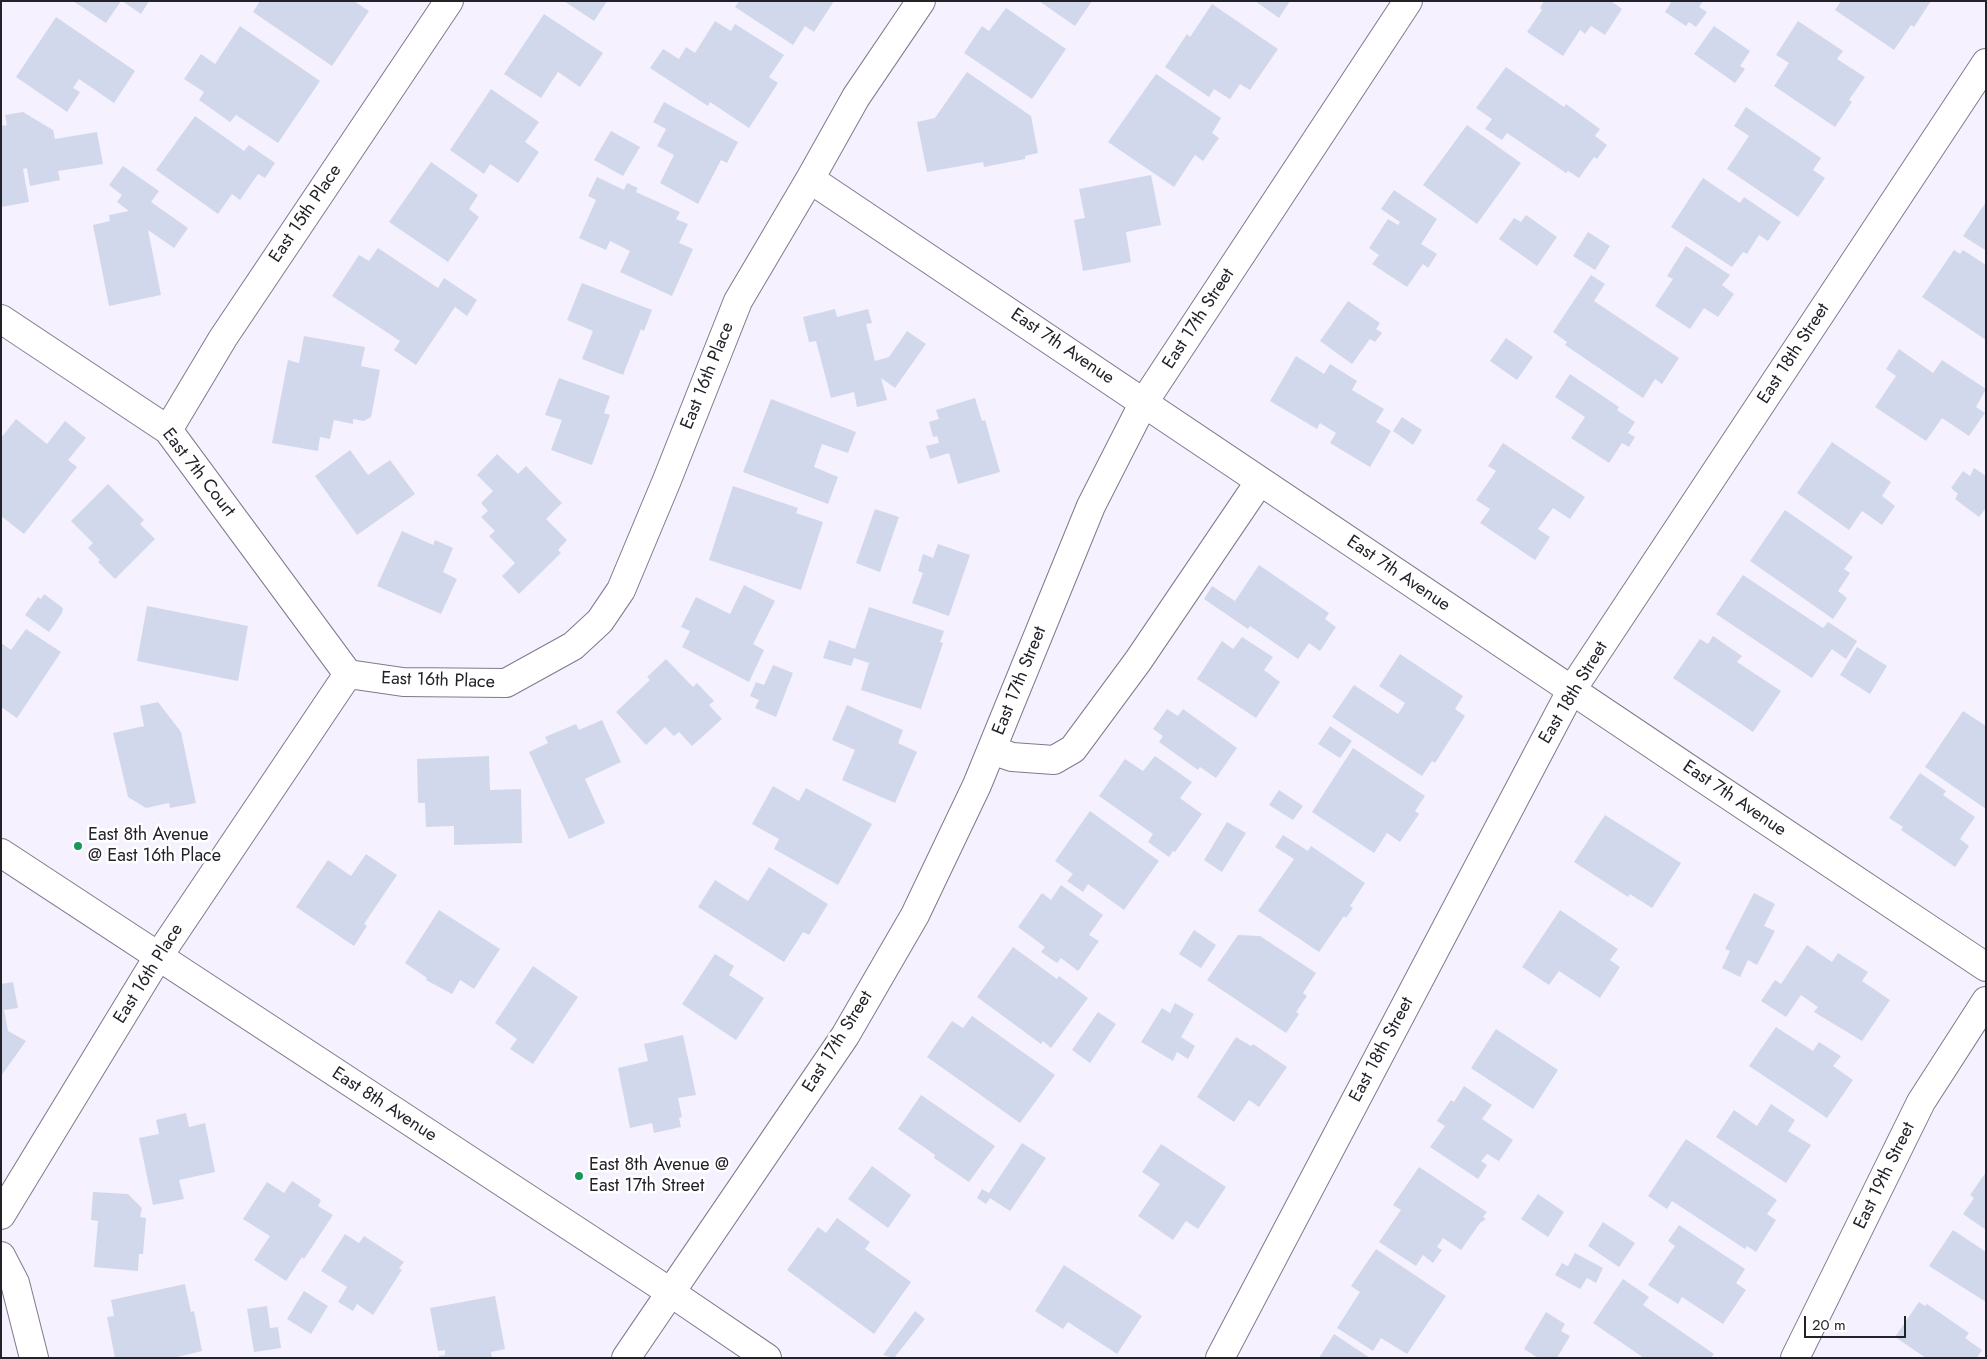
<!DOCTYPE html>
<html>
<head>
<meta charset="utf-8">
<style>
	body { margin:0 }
	#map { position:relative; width:1987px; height:1359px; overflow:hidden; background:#f5f1fe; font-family:Jost,sans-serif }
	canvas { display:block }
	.frame { position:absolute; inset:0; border:2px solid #242229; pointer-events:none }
	.scale { position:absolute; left:1804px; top:1316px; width:102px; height:22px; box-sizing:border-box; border:2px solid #242229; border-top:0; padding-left:6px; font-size:15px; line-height:18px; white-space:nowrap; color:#242229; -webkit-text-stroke:4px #fff; paint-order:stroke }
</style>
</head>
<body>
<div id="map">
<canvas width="1987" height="1359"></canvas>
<div class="frame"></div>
<div class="scale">20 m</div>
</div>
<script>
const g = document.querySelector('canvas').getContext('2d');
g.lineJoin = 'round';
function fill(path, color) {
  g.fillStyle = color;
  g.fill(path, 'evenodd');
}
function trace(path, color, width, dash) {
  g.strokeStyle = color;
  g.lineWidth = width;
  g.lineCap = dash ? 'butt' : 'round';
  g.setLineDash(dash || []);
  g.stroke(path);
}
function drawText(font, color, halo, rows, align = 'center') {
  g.font = font + ' Jost,sans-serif';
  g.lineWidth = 5;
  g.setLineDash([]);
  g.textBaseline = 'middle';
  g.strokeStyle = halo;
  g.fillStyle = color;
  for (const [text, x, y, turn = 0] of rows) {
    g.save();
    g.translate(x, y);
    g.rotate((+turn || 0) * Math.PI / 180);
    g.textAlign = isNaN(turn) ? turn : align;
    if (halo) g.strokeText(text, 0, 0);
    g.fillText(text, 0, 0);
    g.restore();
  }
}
fill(new Path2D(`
	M73 1H121L106 23Z
	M122 1H149L141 14Z
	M260 1H354L369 11 332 66 253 12Z
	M564 1H607L594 21Z
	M739 1H834L814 32 805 26 793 45 735 7Z
	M1039 1H1092L1075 26Z
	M1255 1H1290L1279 18Z
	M1544 1H1611L1622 9 1605 35 1591 26 1585 34 1580 30 1563 56 1527 32 1542 10 1540 8Z
	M1672 1H1703L1699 7 1707 12 1696 27 1689 22 1686 26 1665 12Z
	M1841 1H1931L1914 27 1911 25 1894 50 1835 10Z
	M1212 4 1278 49 1250 90 1240 84 1230 99 1214 89 1209 97 1165 67 1187 34 1190 37Z
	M1006 8 1066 49 1032 99 964 53 982 26 989 31Z
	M544 14 603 53 580 87 558 72 541 98 504 74Z
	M56 17 135 71 114 103 79 79 73 88 80 92 67 112 16 77Z
	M715 21 731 31 735 24 784 55 769 77 778 83 749 128 710 102 708 106 650 68 663 49 679 59 686 47 695 53Z
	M1798 21 1843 51 1837 59 1865 77 1849 100 1852 102 1835 127 1774 86 1789 63 1776 55Z
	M240 26 320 81 278 143 236 115 230 122 199 100 204 92 184 79 201 54 215 64Z
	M1714 26 1750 51 1740 66 1745 69 1735 83 1694 54Z
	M1506 67 1564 107 1566 104 1600 129 1595 136 1607 145 1597 159 1594 157 1579 178 1568 171 1566 173 1507 133 1502 140 1485 129 1492 119 1476 108Z
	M967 72 1031 116 1038 153 1025 156V159L984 167 983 162 927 172 917 122 935 118Z
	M1156 74 1221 118 1212 133 1219 138 1203 161 1195 155 1174 187 1108 142Z
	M491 89 539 122 525 142 539 152 518 183 490 164 484 174 450 150Z
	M664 102 738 142 727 163 721 160 698 204 660 183 674 155 657 146 666 129 653 122Z
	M1746 107 1821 158 1813 170 1825 178 1798 217 1727 169 1749 136 1734 126Z
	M23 112 53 130 55 139 97 132 103 164 58 171 60 180 30 186 27 168 23 169 29 202 1 207V126L7 125 5 115Z
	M195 116 244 151 249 145 275 163 265 178 258 174 240 200 232 194 218 214 156 170Z
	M1467 125 1521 163 1477 224 1423 185Z
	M611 131 640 147 623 176 594 160Z
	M431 162 478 195 469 209 479 217 448 262 389 222Z
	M123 166 159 191 151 202 188 228 174 248 148 230 161 295 109 306 93 225 110 221 109 215 129 211 117 202 122 195 109 185Z
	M1151 175 1161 225 1126 232 1131 262 1083 271 1074 220 1085 218 1079 189Z
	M597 177 624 190 627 183 638 188 636 192 680 212 676 219 688 224 679 243 693 249 672 296 620 272 630 251 610 241 606 250 579 238 596 200 588 196Z
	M1703 178 1740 203 1744 197 1781 222 1768 241 1759 235 1747 254 1743 252 1732 267 1671 227Z
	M1394 190 1437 219 1421 244 1437 254 1428 268 1423 264 1407 287 1372 264 1379 255 1369 248 1388 219 1398 225 1400 222 1381 209Z
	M1986 202V249L1985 250 1963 236Z
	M1526 215 1557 237 1537 266 1499 239 1514 218 1521 222Z
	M1588 232 1610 246 1595 270 1573 256Z
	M1686 246 1730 275 1722 285 1734 294 1718 317 1704 308 1690 329 1655 306 1673 279 1667 276Z
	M378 248 438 288 444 278 477 300 467 316 455 307 416 365 394 350 400 341 332 296 359 255 369 261Z
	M1954 250 1960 254 1963 250 1986 265V340L1922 297Z
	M1591 275 1605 284 1594 301 1679 358 1662 384 1655 379 1643 398 1565 345 1567 342 1553 332Z
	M582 283 652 310 644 331 641 329 623 375 582 359 593 331 567 320Z
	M1348 301 1380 323 1376 329 1382 333 1375 342 1370 339 1352 364 1320 341Z
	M835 309 837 317 868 309 872 323 866 324 875 361 889 357 907 331 926 344 895 388 881 378 887 400 857 407 854 392 831 398 816 341 809 342 803 317Z
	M304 336 365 347 361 366 380 370 371 417 364 421 353 419V424L334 420 330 439 320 437 318 451 272 443 288 360 299 363Z
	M1506 338 1533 357 1517 380 1490 361Z
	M1899 349 1933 373 1942 360 1986 389 1976 407 1985 413 1969 436 1942 418 1926 441 1875 407 1896 376 1886 369Z
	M1296 356 1324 374 1330 364 1357 381 1352 390 1384 409 1376 422 1391 431 1370 467 1330 443 1336 433 1320 423 1317 429 1270 401Z
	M1570 374 1619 407 1617 410 1635 422 1628 433 1635 437 1629 447 1622 443 1609 463 1571 438 1585 417 1555 397Z
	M559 378 610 396 604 413 610 415 592 465 551 450 562 420 545 415Z
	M975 398 982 421 985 420 1000 472 958 484 949 453 930 459 926 446 939 443 937 436 933 437 929 422 939 419 936 410Z
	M771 399 856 432 848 453 822 444 814 467 838 477 828 504 743 472Z
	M1402 417 1422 430 1413 445 1393 431Z
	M16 419 47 444 65 421 86 438 68 460 77 467 24 534 1 516V438Z
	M1832 442 1891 482 1882 496 1895 506 1882 525 1862 511 1849 530 1797 493Z
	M1503 443 1585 497 1570 519 1553 508 1538 529 1550 537 1535 560 1480 523 1490 509 1476 500 1496 471 1488 466Z
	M350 450 368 475 390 460 415 494 357 535 315 476Z
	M497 454 518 474 526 466 562 503 546 519 567 540 558 550 561 553 519 594 502 576 515 563 489 536 495 531 481 517 488 511 481 503 493 491 477 475Z
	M1974 468 1986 476V508L1979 517 1955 499 1958 494 1951 488 1963 471 1970 476Z
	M108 484 144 520 140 524 155 539 115 579 98 562 100 560 88 548 93 543 71 521Z
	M733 486 798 508 796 513 823 522 801 590 709 560Z
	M875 509 899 517 880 572 856 563Z
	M1785 510 1853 557 1844 569 1850 573 1838 591 1847 598 1833 619 1750 561Z
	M402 531 433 545 435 540 453 548 443 572 457 579 441 614 377 586Z
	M938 544 970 555 949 616 912 603 923 573 918 571 923 554 933 558Z
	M1259 565 1329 613 1325 619 1336 627 1320 651 1309 643 1298 659 1250 626 1248 629 1204 599 1212 586 1235 601Z
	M1743 575 1823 628 1828 622 1857 641 1846 659 1832 649 1812 678 1716 614Z
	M744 585 775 601 753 644 764 650 749 682 682 647 690 631 681 627 696 597 730 614Z
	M44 594 63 608 62 613 49 632 25 615 38 597 41 599Z
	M147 606 248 626 238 681 137 661Z
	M869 607 944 631 940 642 943 643 921 709 861 690 869 663 854 658 851 666 823 658 829 640 855 649Z
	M26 629 61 652 17 718 1 707V643L11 650Z
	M1713 636 1742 656 1737 662 1781 691 1753 732 1673 678 1700 639 1708 644Z
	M1242 637 1273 657 1264 670 1280 682 1256 718 1197 679 1222 641 1233 649Z
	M1857 647 1887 666 1870 694 1840 675Z
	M1400 654 1463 696 1455 709 1465 716 1435 763 1432 761 1422 776 1332 717 1354 685 1398 714 1405 703 1379 686Z
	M666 659 693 687 697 683 714 701 709 705 722 719 692 746 679 732 674 736 665 727 646 745 616 712 650 680 647 677Z
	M773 665 793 673 776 717 755 708 759 700 750 696 756 682 764 685Z
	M158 702 181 732 196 803 170 808 169 803 146 808 128 797 113 733 144 726 140 706Z
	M847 705 903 730 898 743 917 752 895 803 842 780 855 750 832 740Z
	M1167 709 1178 716 1183 709 1237 748 1216 778 1200 767 1198 770 1159 742 1163 736 1153 729Z
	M1963 711 1986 726V809L1925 767Z
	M602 720 621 762 585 779 605 823 569 839 529 752 548 743 545 737 576 724 579 730Z
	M1330 726 1352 741 1340 758 1318 744Z
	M1353 748 1425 796 1415 811 1419 814 1400 842 1387 833 1374 853 1312 812Z
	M489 756 490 790 521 789 522 843 454 845V826L426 827 425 803H418L417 759Z
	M1155 756 1192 782 1180 798 1202 814 1175 852 1173 851 1169 857 1148 842 1153 834 1099 796 1125 759 1143 771Z
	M1920 773 1946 791 1943 795 1975 817 1960 839 1969 846 1955 867 1901 830 1903 827 1889 818Z
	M773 786 799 801 806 788 872 824 838 885 774 849 779 839 752 824Z
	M1279 790 1303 806 1293 820 1269 805Z
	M1090 811 1159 861 1124 910 1088 884 1083 892 1067 881 1073 874 1055 861Z
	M1605 815 1681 863 1652 908 1630 894 1628 897 1574 862Z
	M1227 822 1246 833 1222 872 1204 860Z
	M1283 835 1308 851 1311 846 1365 883 1350 906 1353 908 1346 918 1344 916 1319 952 1258 911 1294 859 1275 847Z
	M366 854 397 875 364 924 367 926 354 946 296 907 328 860 351 876Z
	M769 867 828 904 809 935 803 932 784 962 698 907 715 880 748 901Z
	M1061 885 1103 915 1089 935 1099 941 1078 971 1061 958 1057 963 1041 952 1045 947 1018 927 1042 893 1051 900Z
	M1754 893 1775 904 1764 926 1775 931 1757 965 1748 960 1740 977 1722 968 1730 951 1725 949Z
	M439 910 500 949 474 989 460 980 452 994 426 980 427 978 405 963Z
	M1560 910 1618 949 1610 960 1620 967 1600 998 1559 971 1549 985 1522 967Z
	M1194 930 1216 945 1201 968 1179 954Z
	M1238 935 1260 936 1316 973 1303 993 1307 996 1296 1012 1299 1014 1286 1033 1207 980Z
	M1807 945 1832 962 1838 953 1868 972 1862 981 1890 1000 1862 1041 1814 1012 1818 1007 1801 995 1786 1017 1761 1001 1775 980 1781 984Z
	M1013 947 1057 979 1059 976 1088 998 1051 1048 1043 1041 1041 1044 977 997Z
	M715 954 734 966 729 975 764 998 736 1040 682 1004Z
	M533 966 578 997 533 1064 510 1049 517 1039 495 1023Z
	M13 982 18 1008 4 1010 8 1031 26 1041 1 1076V984Z
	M1175 1003 1194 1014 1181 1037 1195 1046 1188 1059 1177 1052 1173 1061 1141 1042 1162 1008 1170 1013Z
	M1098 1012 1116 1024 1090 1063 1072 1050Z
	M972 1016 1055 1075 1020 1123 927 1057 952 1021 963 1028Z
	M1776 1027 1813 1051 1819 1042 1841 1056 1833 1066 1853 1080 1827 1118 1749 1066Z
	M1496 1029 1558 1070 1533 1109 1471 1068Z
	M683 1035 696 1095 678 1098 682 1117 679 1118 681 1127 654 1133 652 1123 630 1128 618 1068 648 1061 644 1044Z
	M1236 1037 1251 1046 1253 1044 1287 1067 1259 1107 1249 1100 1234 1122 1197 1097Z
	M1464 1086 1492 1105 1482 1119 1513 1140 1499 1161 1487 1154 1481 1161 1487 1165 1478 1179 1430 1147 1445 1126 1437 1121 1451 1100 1454 1102Z
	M921 1095 995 1146 969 1182 934 1158 935 1155 898 1129Z
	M1771 1104 1795 1120 1788 1131 1811 1145 1786 1183 1716 1137 1734 1110 1757 1126Z
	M186 1113 189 1127 205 1123 215 1172 179 1180 184 1199 153 1205 139 1138 159 1134 156 1120Z
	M1686 1139 1777 1200 1767 1214 1776 1220 1756 1252 1747 1246 1745 1249 1672 1201 1667 1209 1648 1196Z
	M1022 1143 1046 1158 1010 1211 990 1198 986 1204 977 1198 982 1189 989 1193Z
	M1161 1144 1226 1187 1198 1229 1186 1221 1173 1240 1138 1216 1160 1184 1142 1172Z
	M872 1166 911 1195 888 1228 848 1199Z
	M1419 1167 1487 1212 1483 1217 1486 1219 1480 1223 1461 1250 1443 1238 1437 1247 1442 1250 1433 1263 1423 1255 1416 1266 1379 1242 1401 1210 1393 1205Z
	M1986 1172V1230L1963 1214 1974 1198 1970 1195Z
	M292 1181 321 1200 318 1206 333 1215 304 1259 302 1257 286 1281 254 1260 270 1236 243 1219 267 1182 284 1193Z
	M93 1192 128 1194 142 1208 140 1217 146 1218 143 1254H139L138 1271 94 1267 98 1221 91 1220Z
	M1538 1194 1564 1212 1548 1237 1521 1219Z
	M837 1218 870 1242 865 1249 911 1282 874 1334 787 1270 818 1227 826 1233Z
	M1603 1222 1635 1243 1619 1267 1588 1246Z
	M1679 1225 1745 1269 1736 1283 1746 1290 1723 1324 1682 1297 1678 1304 1648 1285 1675 1246 1668 1241Z
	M1953 1230 1986 1252V1302L1929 1266Z
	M345 1234 359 1243 364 1236 404 1262 399 1268 402 1270 373 1315 357 1304 353 1311 338 1302 347 1287 321 1271Z
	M1376 1249 1446 1296 1407 1354 1381 1338 1373 1351 1337 1328 1360 1292 1351 1286Z
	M1575 1253 1603 1268 1596 1283 1587 1278 1580 1289 1555 1275 1562 1263 1568 1266Z
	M1064 1265 1142 1316 1117 1354 1068 1322 1063 1329 1035 1311Z
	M1623 1279 1649 1297 1643 1305 1714 1354 1711 1358H1644L1593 1323Z
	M185 1284 191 1312 194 1311 202 1351 173 1358H115L107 1317 114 1316 111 1300Z
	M304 1291 328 1306 311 1334 287 1319Z
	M495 1296 505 1349 491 1352 492 1358H439V1356L445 1355V1350L438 1351 430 1308Z
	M1919 1302 1925 1306 1927 1304 1969 1333 1965 1338 1982 1350 1977 1358H1926L1895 1337Z
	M267 1306 270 1328 278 1327 281 1348 254 1352 247 1309Z
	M915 1311 925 1319 894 1358 883 1355Z
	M1546 1312 1565 1324 1561 1331 1570 1336 1557 1358H1538L1524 1349Z
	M1334 1334 1370 1358H1319Z`), '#d1d8ec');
const minor = new Path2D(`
	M810 179C1203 441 1593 706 1986 967
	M1 319 168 430 348 674
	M168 430 223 338 449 1
	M992 750 1012 757 1054 760 1073 749 1138 661 1260 481
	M1 1215 158 957 348 674 403 682 506 683 573 646 600 621 621 590 667 480 738 301 810 179 856 97 921 1
	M1 1256 15 1283 34 1358
	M626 1358 845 1036 915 915 977 785 1091 506 1144 402 1408 1
	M1220 1358 1571 691 1986 63
	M1795 1358 1921 1102 1986 1001`);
const major = new Path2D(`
	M1 853 670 1292 767 1358`);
trace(minor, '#80798c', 30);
trace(major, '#80798c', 30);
trace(minor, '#fff', 28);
trace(major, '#fff', 28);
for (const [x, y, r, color] of [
	[78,846,5,"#189856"],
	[579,1176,5,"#189856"]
]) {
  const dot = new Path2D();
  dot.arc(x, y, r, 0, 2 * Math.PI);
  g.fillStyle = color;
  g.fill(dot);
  trace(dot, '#fff', 2);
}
drawText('18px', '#242229', '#fff', [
	["East 15th Place",306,214,-56],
	["East 17th Street",1199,319,-57],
	["East 7th Avenue",1062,347,34],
	["East 18th Street",1794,354,-57],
	["East 16th Place",708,376,-68],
	["East 7th Court",198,473,52],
	["East 7th Avenue",1398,574,34],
	["East 16th Place",438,681,2],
	["East 17th Street",1020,681,-68],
	["East 18th Street",1574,693,-59],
	["East 7th Avenue",1734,799,34],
	["East 16th Place",149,974,-58],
	["East 17th Street",838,1042,-58],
	["East 18th Street",1382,1050,-62],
	["East 8th Avenue",384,1105,33],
	["East 19th Street",1885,1176,-64]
]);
drawText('18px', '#242229', '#fff', [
	["East 8th Avenue",88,836],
	["@ East 16th Place",88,857],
	["East 8th Avenue @",589,1166],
	["East 17th Street",589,1187]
], 'left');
</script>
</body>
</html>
